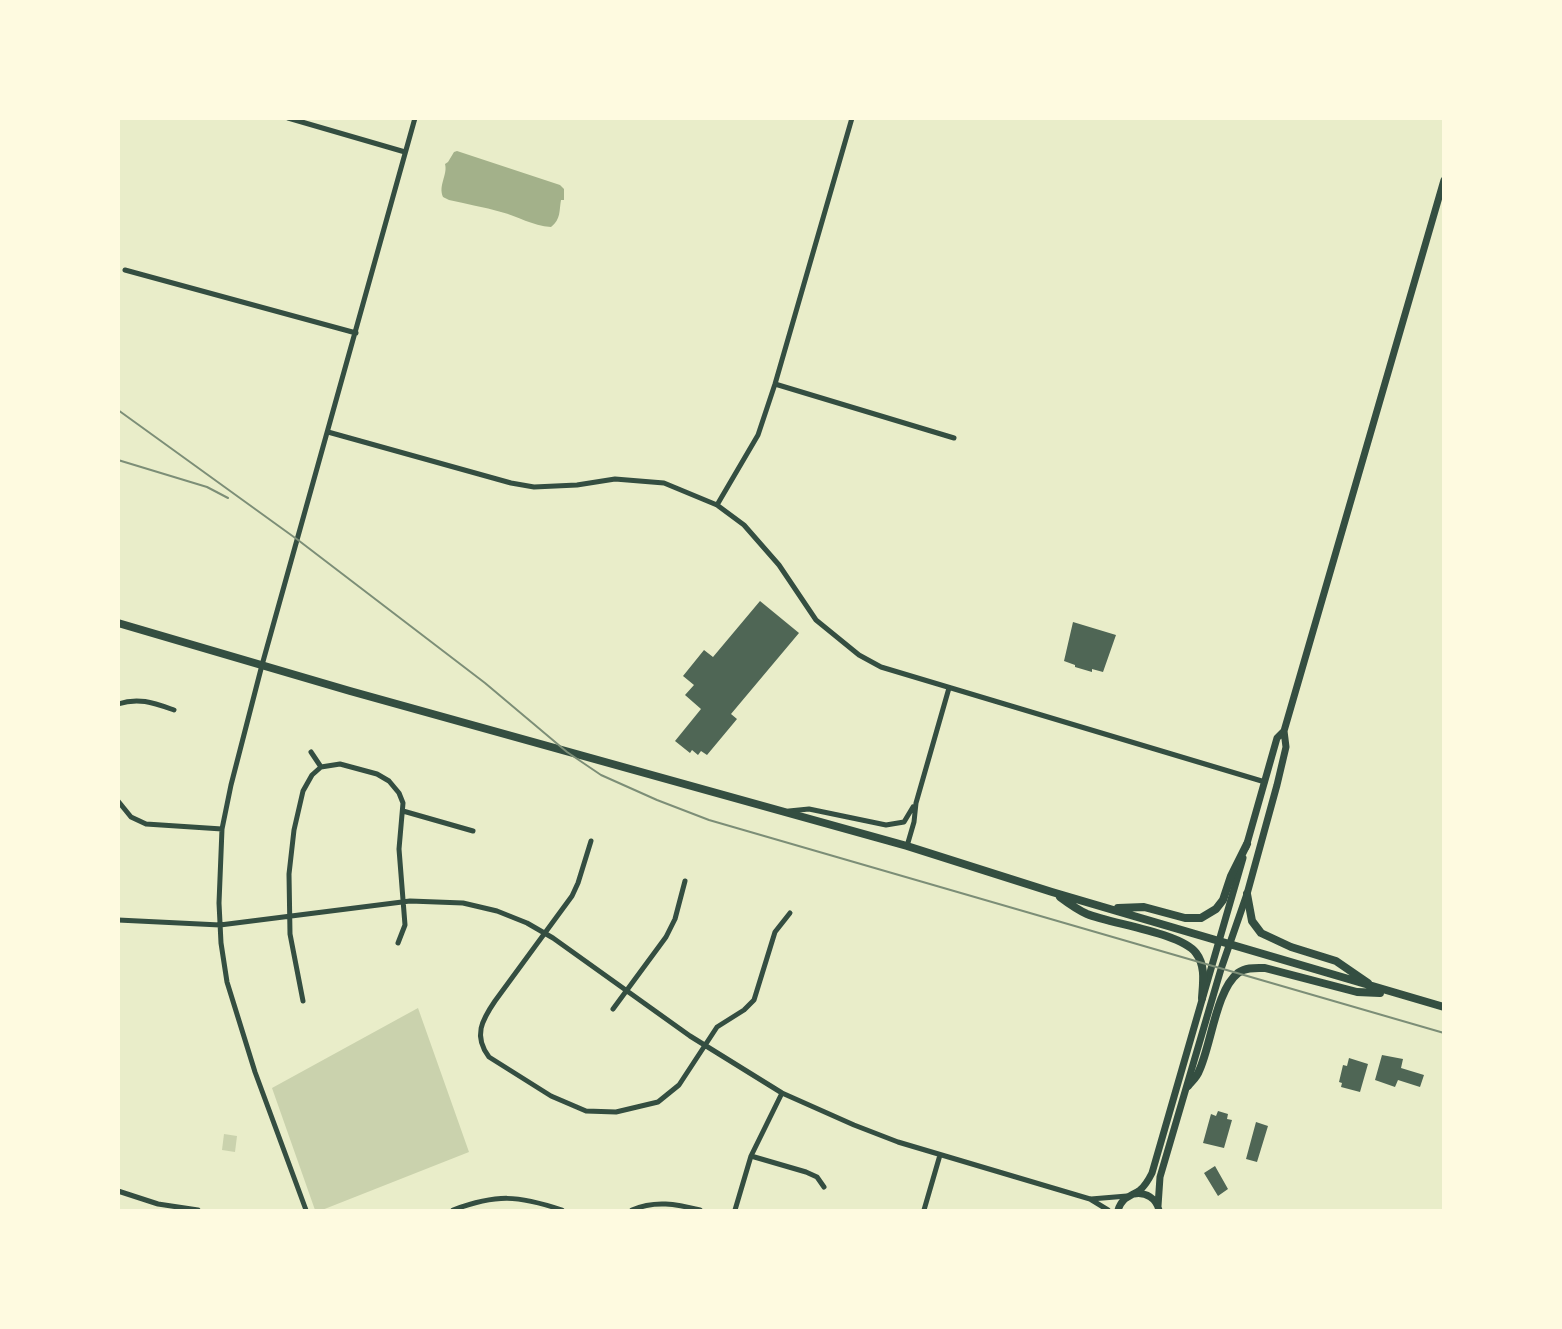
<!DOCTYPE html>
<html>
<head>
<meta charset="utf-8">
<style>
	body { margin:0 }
	#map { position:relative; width:1562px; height:1329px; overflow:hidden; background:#e9edc9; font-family:"PT Sans",sans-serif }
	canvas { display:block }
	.frame { position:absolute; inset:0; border:120px solid #fefae0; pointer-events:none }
</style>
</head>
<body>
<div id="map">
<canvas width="1562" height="1329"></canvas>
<div class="frame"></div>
</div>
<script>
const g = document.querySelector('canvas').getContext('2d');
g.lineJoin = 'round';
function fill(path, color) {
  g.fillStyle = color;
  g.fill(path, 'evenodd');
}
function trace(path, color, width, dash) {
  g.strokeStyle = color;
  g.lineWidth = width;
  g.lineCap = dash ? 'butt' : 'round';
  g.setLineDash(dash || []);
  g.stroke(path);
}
fill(new Path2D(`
	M418 1008 469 1152 322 1210H315L272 1088Z
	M224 1134 237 1136 235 1152 222 1150Z`), '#cad2ad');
fill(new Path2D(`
	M457 151 560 185 564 189V200H561C559 211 561 219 551 227 532 226 518 216 501 212 484 207 466 204 449 200L443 197C438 185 448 175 445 164L448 162 454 152Z`), '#a3b18a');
fill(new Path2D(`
	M760 601 799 633 731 714 737 719 707 755 701 751 698 755 692 750 690 753 675 741 701 709 685 695 694 685 683 676 704 650 713 657Z
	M1073 622 1116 635 1103 672 1092 669V672L1075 667V665L1064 661Z
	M1382 1055 1403 1059 1401 1068 1424 1075 1420 1087 1398 1080 1395 1087 1375 1080Z
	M1349 1058 1368 1064 1360 1092 1341 1087 1342 1083 1339 1082 1343 1065 1347 1066Z
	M1218 1111 1228 1114 1227 1119 1232 1120 1224 1148 1203 1143 1211 1114 1216 1116Z
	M1256 1122 1268 1126 1257 1162 1246 1159Z
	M1215 1166 1228 1189 1218 1196 1204 1173Z`), '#4f6655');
trace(new Path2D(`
	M288 118 405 152
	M125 270 356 333
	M775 384 954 438
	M328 432 511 483 534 487 577 485 615 479 664 483 717 505 744 525 779 565 816 620 859 655 881 667 1265 782
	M717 505 758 435 775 384 852 118
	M118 704C139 697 154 703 174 710
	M311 752 321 767
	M118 801 131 817 146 824 222 829
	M403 811 473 831
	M789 811 809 809 886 825 904 822 913 807
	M591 841 578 883 572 896 495 1001C482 1020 473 1036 489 1057L551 1096 586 1111 616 1112 658 1102 679 1085 717 1027 744 1010 754 1000 775 932 790 913
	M907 846 914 822 916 803 949 688
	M118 920 220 925 410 901 463 903 497 911 527 923 553 938 690 1036 782 1093 854 1125 898 1142 1090 1199 1108 1210
	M303 1001 290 934 289 874 294 830 303 791 312 775 321 767 340 764 377 774 389 781 399 793 403 803 399 849 405 925 398 943
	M613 1009 666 937 675 919 685 881
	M751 1156 806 1172 817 1177 824 1187
	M118 1191 158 1204 198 1210
	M1091 1199 1127 1196
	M306 1210 255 1072 227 982 221 943 219 903 222 829 231 785 262 665 415 118
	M453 1210C497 1194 517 1195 562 1210
	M632 1210C655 1200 676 1204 700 1210
	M735 1210 751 1156 782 1093
	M924 1210 940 1155`), '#344e41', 5);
trace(new Path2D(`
	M1246 847 1277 738 1284 731
	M1134 1194C1146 1192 1156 1198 1159 1210
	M1158 1206 1160 1177 1221 969 1247 894 1277 785 1286 747 1284 731 1444 180
	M1118 1210C1122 1197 1130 1197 1140 1190 1146 1185 1149 1179 1152 1173L1243 858`), '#344e41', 7);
trace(new Path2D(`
	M118 623 350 691 907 846 1052 892 1444 1007
	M1247 894 1252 921 1261 933 1291 947 1336 961 1368 983
	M1060 897C1068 903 1078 910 1087 914 1112 924 1181 933 1196 953 1206 966 1203 983 1202 998
	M1118 908 1144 907 1185 918H1201L1216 909 1223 900 1231 876 1247 844
	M1188 1086C1192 1081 1197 1077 1199 1071 1211 1046 1216 990 1238 973 1246 967 1256 968 1265 968L1357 992 1380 993`), '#344e41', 8);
trace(new Path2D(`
	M118 410 298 540 485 683 567 752 601 775 657 800 709 820 1444 1033
	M118 460 207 487 228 498`), '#7c8e77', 2);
</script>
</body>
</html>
